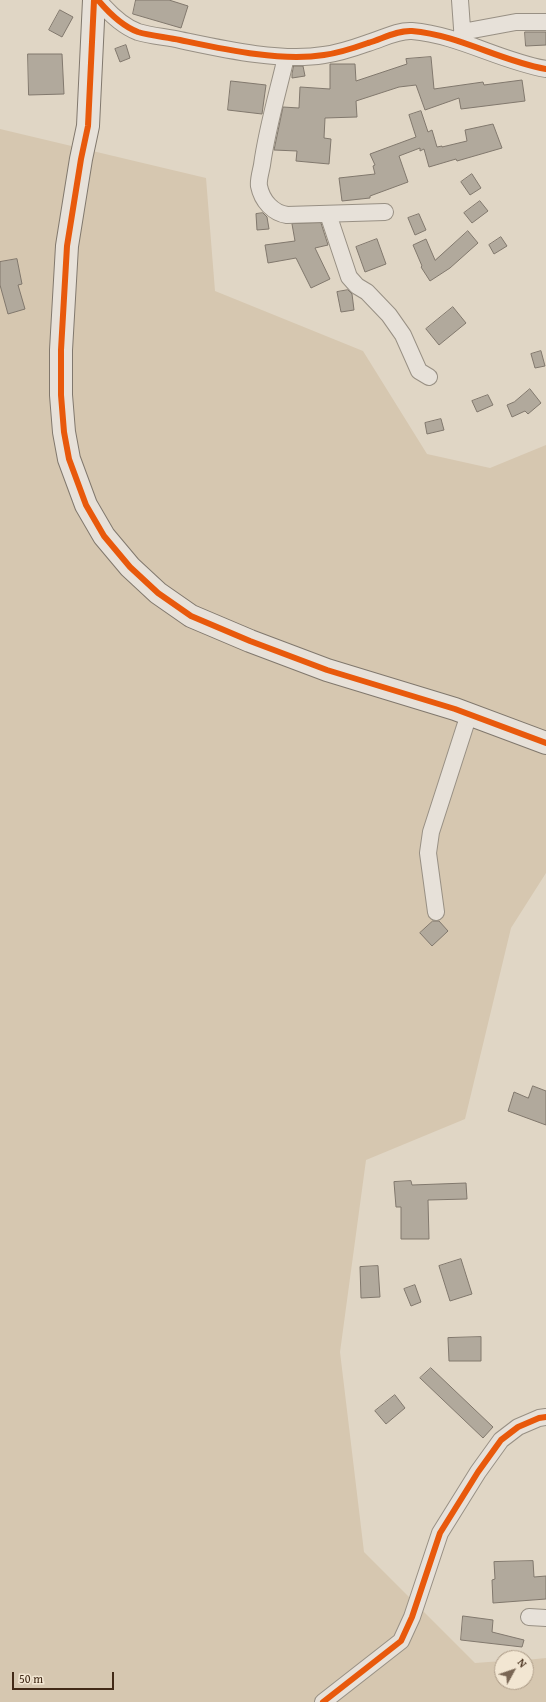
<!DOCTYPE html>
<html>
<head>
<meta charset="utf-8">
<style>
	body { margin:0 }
	#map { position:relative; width:546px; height:1702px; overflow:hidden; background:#e0d6c5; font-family:"Gentium Book Plus",serif }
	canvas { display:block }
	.north { position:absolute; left:494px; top:1650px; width:40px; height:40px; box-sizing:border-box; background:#f2e6d2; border:1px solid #ac9b87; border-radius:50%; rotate:50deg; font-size:11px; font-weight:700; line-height:16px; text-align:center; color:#422a17 }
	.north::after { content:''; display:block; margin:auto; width:14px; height:18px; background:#796654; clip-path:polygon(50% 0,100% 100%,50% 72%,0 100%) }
	.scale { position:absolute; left:12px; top:1672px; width:102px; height:18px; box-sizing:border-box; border:2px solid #422a17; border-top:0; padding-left:5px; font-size:12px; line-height:14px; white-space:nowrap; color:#422a17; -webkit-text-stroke:3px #f2e6d2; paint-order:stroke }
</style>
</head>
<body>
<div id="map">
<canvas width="546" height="1702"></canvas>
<div class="north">N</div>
<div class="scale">50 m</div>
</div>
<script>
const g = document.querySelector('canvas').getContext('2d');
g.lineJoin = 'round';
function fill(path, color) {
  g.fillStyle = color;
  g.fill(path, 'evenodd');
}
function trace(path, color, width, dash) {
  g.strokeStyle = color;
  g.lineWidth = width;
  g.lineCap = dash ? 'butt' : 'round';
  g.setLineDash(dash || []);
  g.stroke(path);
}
fill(new Path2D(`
	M0 129 206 178 215 291 363 351 427 454 490 468 546 445V873L511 928 465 1119 366 1160 340 1352 364 1552 475 1663 502 1661V1682H526V1660L546 1658V1702H0Z`), '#d6c7b0');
const building = new Path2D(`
	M136 0H169L188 6 181 28 133 14Z
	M60 10 73 17 62 37 49 30Z
	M525 32H546V45L526 46Z
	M126 45 130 58 120 62 115 49Z
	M28 54H62L64 94 29 95Z
	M431 57 434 89 483 82 484 85 522 80 525 101 461 109 459 98 425 110 416 85 399 87 356 101 357 117 325 118 324 138 331 139 329 164 296 161 297 151 274 150 283 107 299 108 300 87 330 89V64H355L356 81 407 64 406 59Z
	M294 66H303L305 76 292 78V74Z
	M231 81 266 85 262 114 228 110Z
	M421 111 428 132 432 130 437 147 442 146V147L467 141 465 130 493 124 502 148 457 161 456 159 429 167 424 149 420 151V148L399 156 408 182 370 196V198L342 201 339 178 375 174 373 166 375 165 370 154 416 137 409 115Z
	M472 174 481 188 470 195 461 182Z
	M480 201 488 211 472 223 464 213Z
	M263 213 267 217 269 229 257 230 256 214Z
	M419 214 426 230 415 235 408 218Z
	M321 223 328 245 315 248 330 279 311 288 296 258 268 263 265 245 295 241 292 224Z
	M468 231 478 243 450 268 430 281 421 267 422 266 413 245 426 239 435 260Z
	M501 237 507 246 494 254 489 245Z
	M377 239 386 264 365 272 356 247Z
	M17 259 22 284 18 285 25 309 8 314 0 285V262Z
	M348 290 352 294 354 310 341 312 337 292Z
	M453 307 466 323 439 345 426 329Z
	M541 351 545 366 535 368 531 354Z
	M530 389 541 403 528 414 525 411 512 417 507 405 514 402Z
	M488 395 493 405 477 412 472 401Z
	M441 419 444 430 427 434 425 423Z
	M433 921H439L448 931 432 946 420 933Z
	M533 1086 546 1091V1125L508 1111 514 1092 528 1098Z
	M411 1181 412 1185 466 1183 467 1199 428 1200 429 1239H401V1207H396L394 1182Z
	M461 1259 472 1294 450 1301 439 1266Z
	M378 1266 380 1297 361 1298 360 1267Z
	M415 1285 421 1302 411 1306 404 1289Z
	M481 1337V1361H449L448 1338Z
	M431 1368 493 1427 483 1438 420 1378Z
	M395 1395 405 1408 386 1424 375 1411Z
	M533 1561 534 1577 546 1576V1599L493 1603 492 1580 495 1579 494 1562Z
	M463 1616 493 1620 492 1632 524 1640 522 1647 461 1640Z`);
fill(building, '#b1a99c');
trace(building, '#81786d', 1);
const street = new Path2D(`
	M98 0C109 13 122 26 138 32 151 36 167 37 180 40 223 49 280 62 324 55 339 53 354 48 368 43 382 39 397 30 412 31 459 35 500 61 546 69
	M460 0 463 42
	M462 32 516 22H546
	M286 57C278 92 267 128 262 165 261 171 258 180 259 186 262 201 273 213 287 215L385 212
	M328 214 349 277 357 286 367 292 389 315 403 335 419 371 429 377
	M436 912 428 853 431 832 469 714
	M529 1617 546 1618
	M323 1702 401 1641 412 1617 440 1533 478 1472 501 1440 518 1427 539 1418 546 1417`);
const secondary = new Path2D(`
	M94 0 88 126 81 159 67 246 61 350V395L64 432 69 459 86 505 104 536 130 567 158 593 191 616 250 641 327 670 455 709 546 743`);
trace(street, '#989084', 18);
trace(secondary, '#81786d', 24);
trace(street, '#e7e1d9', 16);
trace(secondary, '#e7e1d9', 22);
trace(new Path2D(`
	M94 0 88 126 81 159 67 246 61 350V395L64 432 69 459 86 505 104 536 130 567 158 593 191 616 250 641 327 670 455 709 546 743
	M98 0C109 13 122 26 138 32 151 36 167 37 180 40 223 49 280 62 324 55 339 53 354 48 368 43 382 39 397 30 412 31 459 35 500 61 546 69
	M323 1702 401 1641 412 1617 440 1533 478 1472 501 1440 518 1427 539 1418 546 1417`), '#e8590c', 6);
</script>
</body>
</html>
